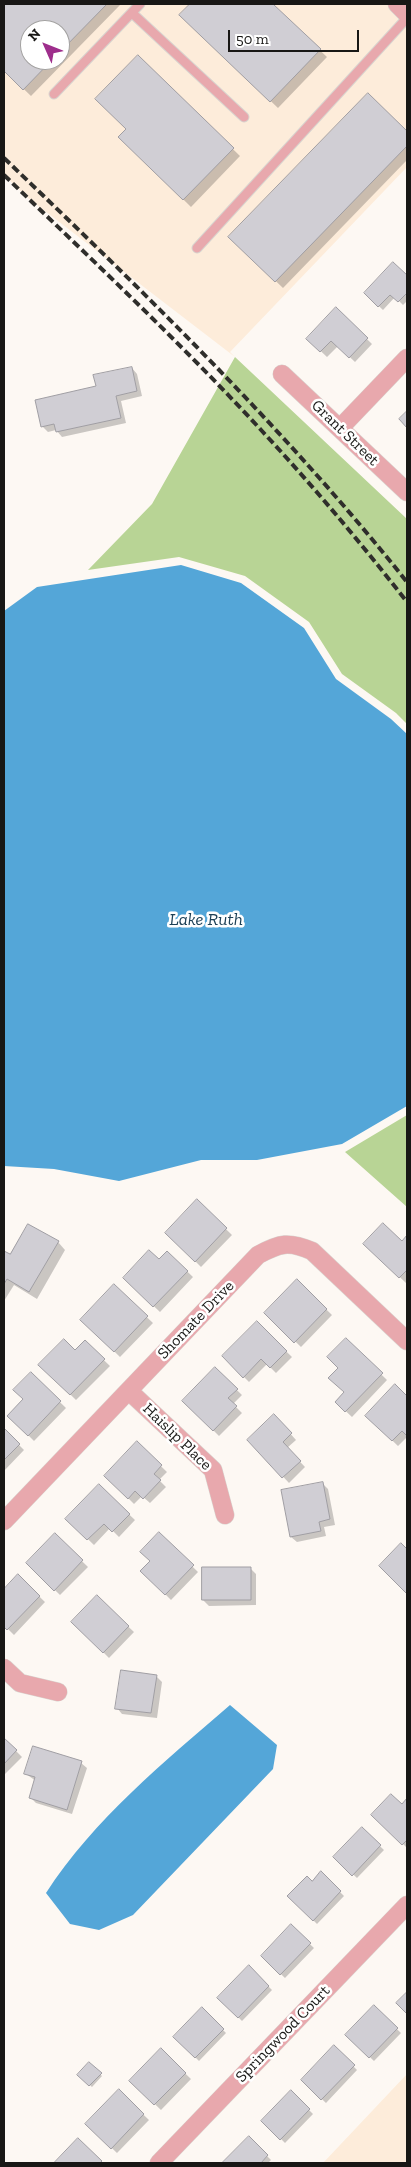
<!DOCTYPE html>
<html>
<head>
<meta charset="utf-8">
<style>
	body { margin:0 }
	#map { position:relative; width:411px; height:2167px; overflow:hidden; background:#fdf8f3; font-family:"Zilla Slab",serif }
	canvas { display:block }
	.frame { position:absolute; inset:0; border:5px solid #181715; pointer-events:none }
	.north { position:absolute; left:20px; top:20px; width:50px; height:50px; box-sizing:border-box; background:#fff; border:1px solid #a3a2a1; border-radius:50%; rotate:314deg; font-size:14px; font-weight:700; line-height:20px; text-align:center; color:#181715 }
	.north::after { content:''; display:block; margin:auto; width:18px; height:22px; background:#9e2e8c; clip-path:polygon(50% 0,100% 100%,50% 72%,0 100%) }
	.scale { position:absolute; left:228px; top:30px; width:131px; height:22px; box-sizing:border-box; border:2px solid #181715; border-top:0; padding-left:6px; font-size:15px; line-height:18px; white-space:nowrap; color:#181715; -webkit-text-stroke:4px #fff; paint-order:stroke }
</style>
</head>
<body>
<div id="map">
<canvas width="411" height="2167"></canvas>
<div class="frame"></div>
<div class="north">N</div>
<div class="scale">50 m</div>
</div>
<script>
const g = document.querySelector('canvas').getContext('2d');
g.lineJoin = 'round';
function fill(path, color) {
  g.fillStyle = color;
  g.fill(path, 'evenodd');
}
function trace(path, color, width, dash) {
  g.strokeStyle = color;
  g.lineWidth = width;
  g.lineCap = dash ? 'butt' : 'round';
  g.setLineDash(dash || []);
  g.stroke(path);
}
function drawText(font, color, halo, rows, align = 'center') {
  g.font = font + ' "Zilla Slab",serif';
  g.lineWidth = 5;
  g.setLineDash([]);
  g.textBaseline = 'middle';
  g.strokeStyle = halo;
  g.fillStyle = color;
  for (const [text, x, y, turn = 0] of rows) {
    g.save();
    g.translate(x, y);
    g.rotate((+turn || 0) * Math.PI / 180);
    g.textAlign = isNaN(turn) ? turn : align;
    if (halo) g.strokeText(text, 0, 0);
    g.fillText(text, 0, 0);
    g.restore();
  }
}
fill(new Path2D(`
	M4 4H407V167L230 352 235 357 28 198 4 175ZM30 30H60V60H30Z
	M407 2074V2163H323Z`), '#fdecda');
fill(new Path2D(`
	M235 357 407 519V724L396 713 342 674 309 622 245 576 179 557 88 570 152 504Z
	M407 1115V1207L345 1152Z`), '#b8d495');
fill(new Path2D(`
	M181 565 241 583 304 628 336 679 391 719 407 734V1106L342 1144 257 1160H201L119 1181 54 1169 4 1166V611L37 587Z
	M230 1705 277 1745 273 1769 133 1915 99 1930 70 1924 46 1893C94 1819 164 1762 230 1705Z`), '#54a6d8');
fill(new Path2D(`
	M4 4H121L31 96 4 70ZM30 30H60V60H30Z
	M191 4H271L327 57 278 108 181 15Z
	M138 57 240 156 191 207 120 137 128 129Z
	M368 94 407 132V160L283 288 230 237Z
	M393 263 407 277V301L403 305 395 297 383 310 365 293Z
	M336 309 372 344 355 362 338 346 327 357 308 339Z
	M132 368 137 374 142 396 121 401 126 423 62 437 56 430 48 432 42 426 97 387Z
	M197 1201 232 1235 201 1267 167 1233Z
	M407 1236V1281L406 1283 365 1244 402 1242Z
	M58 1242 65 1250 37 1299 14 1285 4 1301V1252L10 1256Z
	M167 1252 193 1277 160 1312 124 1278 159 1261Z
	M297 1281 332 1315 301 1347 266 1313Z
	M114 1286 153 1323 120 1357 82 1320Z
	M257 1323 292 1357 276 1373 267 1364 249 1382 223 1356Z
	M346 1340 387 1380 352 1417 336 1402 345 1393 340 1368Z
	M85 1342 110 1366 76 1400 40 1365 76 1352Z
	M215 1369 242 1395 233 1404 242 1413 219 1436 184 1401Z
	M31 1374 66 1408 34 1441 9 1416 25 1399Z
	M395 1386 407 1398V1437L398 1446 367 1416Z
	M280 1422 296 1440 287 1448 305 1467 289 1483 249 1440Z
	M4 1430 24 1450 4 1471Z
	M137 1443 167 1472 159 1480 166 1487 150 1503 142 1496 134 1504 106 1476Z
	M322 1483 328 1489 335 1525 324 1527 326 1536 297 1542 291 1537Z
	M99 1486 135 1520 119 1537 110 1528 94 1545 67 1519Z
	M159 1534 198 1572 171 1600 142 1571 151 1561Z
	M55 1535 88 1567 60 1595 27 1563Z
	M250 1568 256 1574V1605L209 1606 203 1600Z
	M18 1576 45 1602 14 1635 4 1625V1591Z
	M97 1597 134 1632 109 1658 73 1622Z
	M156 1676 162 1682 157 1718 122 1714 117 1708Z
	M4 1739 22 1757 4 1775Z
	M81 1763 87 1768 72 1814 36 1803 31 1798 36 1781 26 1774Z
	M407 1800V1848L379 1820Z
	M362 1829 384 1850 357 1878 335 1857Z
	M321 1873 344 1896 317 1924 289 1896 312 1882Z
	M291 1926 314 1948 285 1978 262 1956Z
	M249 1967 272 1990 242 2021 219 1998Z
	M374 2007 401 2033 374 2061 347 2035Z
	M202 2009 226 2033 199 2061 175 2037Z
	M334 2047 357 2070 326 2103 302 2080Z
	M161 2050 191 2079 161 2110 131 2081Z
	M89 2064 102 2076 92 2087 79 2075Z
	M119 2091 149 2120 117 2153 87 2124Z
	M291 2092 313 2114 285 2143 263 2121Z
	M249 2138 271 2160 268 2163H224Z
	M78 2140 102 2163H56Z`), '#0003');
const building = new Path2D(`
	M4 4H107L60 52V30H30V60H52L23 90 4 71Z
	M190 4H273L321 49 270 102 179 15Z
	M138 55 234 148 183 200 118 137 126 129 95 99Z
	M368 93 407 131V146L275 282 228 237Z
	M393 262 407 275V293L398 302 390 295 378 307 364 293Z
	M336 307 368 338 349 358 331 341 320 352 306 339Z
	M132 367 137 391 116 396 121 418 56 432 54 424 41 427 35 400 96 386 93 375Z
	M407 411V428L399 419Z
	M197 1199 227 1228 195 1262 165 1233Z
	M383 1223 402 1241 407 1235V1270L399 1278 363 1244Z
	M28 1224 59 1241 29 1292 7 1279 4 1284V1251L10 1254Z
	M149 1250 159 1259 167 1251 188 1271 153 1307 123 1278Z
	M297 1279 327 1309 294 1343 264 1313Z
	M114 1284 148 1316 114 1352 80 1320Z
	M257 1321 287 1351 270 1368 261 1359 243 1378 222 1356Z
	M346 1338 383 1373 345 1412 335 1402 344 1392 328 1378 338 1368 327 1357Z
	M64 1339 75 1350 85 1340 105 1359 70 1395 38 1365Z
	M215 1367 238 1389 228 1398 237 1406 213 1431 182 1401Z
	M31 1372 61 1401 28 1436 7 1416 23 1399 13 1390Z
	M395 1384 407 1396V1436L402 1431 392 1441 365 1416Z
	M274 1414 292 1433 283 1442 301 1461 282 1478 247 1440Z
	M4 1428 20 1444 4 1460Z
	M137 1441 162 1465 154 1474 161 1480 143 1499 135 1491 128 1499 104 1476Z
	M323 1482 330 1519 319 1522 321 1531 290 1537 281 1490Z
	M99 1484 130 1514 112 1532 104 1524 87 1540 65 1519Z
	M159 1532 194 1565 165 1595 140 1571 150 1561 140 1552Z
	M55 1533 83 1560 54 1591 26 1563Z
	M401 1543 407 1549V1594L379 1566Z
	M202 1567H251V1600H202Z
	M18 1574 40 1596 7 1630 4 1627V1589Z
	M97 1595 129 1626 103 1653 71 1622Z
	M121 1670 157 1675 151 1713 115 1709Z
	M4 1738 17 1750 4 1764Z
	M33 1746 82 1761 67 1810 29 1798 35 1777 24 1774Z
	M391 1794 402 1804 407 1798V1840L402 1845 371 1815Z
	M362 1827 381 1845 352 1876 333 1857Z
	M321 1871 341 1891 313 1921 287 1896 307 1876 312 1881Z
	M291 1924 311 1943 280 1975 261 1956Z
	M249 1965 269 1986 238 2018 217 1998Z
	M407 1992V2014L396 2003Z
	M374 2005 398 2028 369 2058 345 2035Z
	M202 2007 224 2029 195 2058 173 2037Z
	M334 2045 355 2065 321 2100 301 2080Z
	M161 2048 186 2073 154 2105 129 2081Z
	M89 2062 102 2073 89 2086 77 2075Z
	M119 2089 144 2114 111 2149 85 2124Z
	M291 2090 310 2109 280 2140 261 2121Z
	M249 2136 268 2155 261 2163H222Z
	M78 2138 102 2161 100 2163H54Z`);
fill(building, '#d0ced4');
trace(building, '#a09ea3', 1);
const lane = new Path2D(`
	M132 13 244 117
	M54 94 140 4
	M197 248 407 18`);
const street = new Path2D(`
	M397 4 407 14
	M282 374 407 492
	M340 428 407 358
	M129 1391 213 1470 225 1515
	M4 1521 258 1255C280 1243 289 1241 312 1251L407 1341
	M4 1668 20 1683 58 1692
	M159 2163 407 1905`);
trace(lane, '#d8d4cf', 11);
trace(street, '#d8d4cf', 19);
trace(lane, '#e8a8ad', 9);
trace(street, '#e8a8ad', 18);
trace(new Path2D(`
	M4 158C145 293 285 429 407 582
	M4 175C91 259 180 342 262 431 313 486 361 543 407 602`), '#2f2e2b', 4, [8, 4]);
drawText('16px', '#181715', '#fff', [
	["Grant Street",345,433,44],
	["Shomate Drive",196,1320,-46],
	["Haislip Place",177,1437,44],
	["Springwood Court",283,2034,-46]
]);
drawText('italic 18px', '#1e4157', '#fff', [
	["Lake Ruth",206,920]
]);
</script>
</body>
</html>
